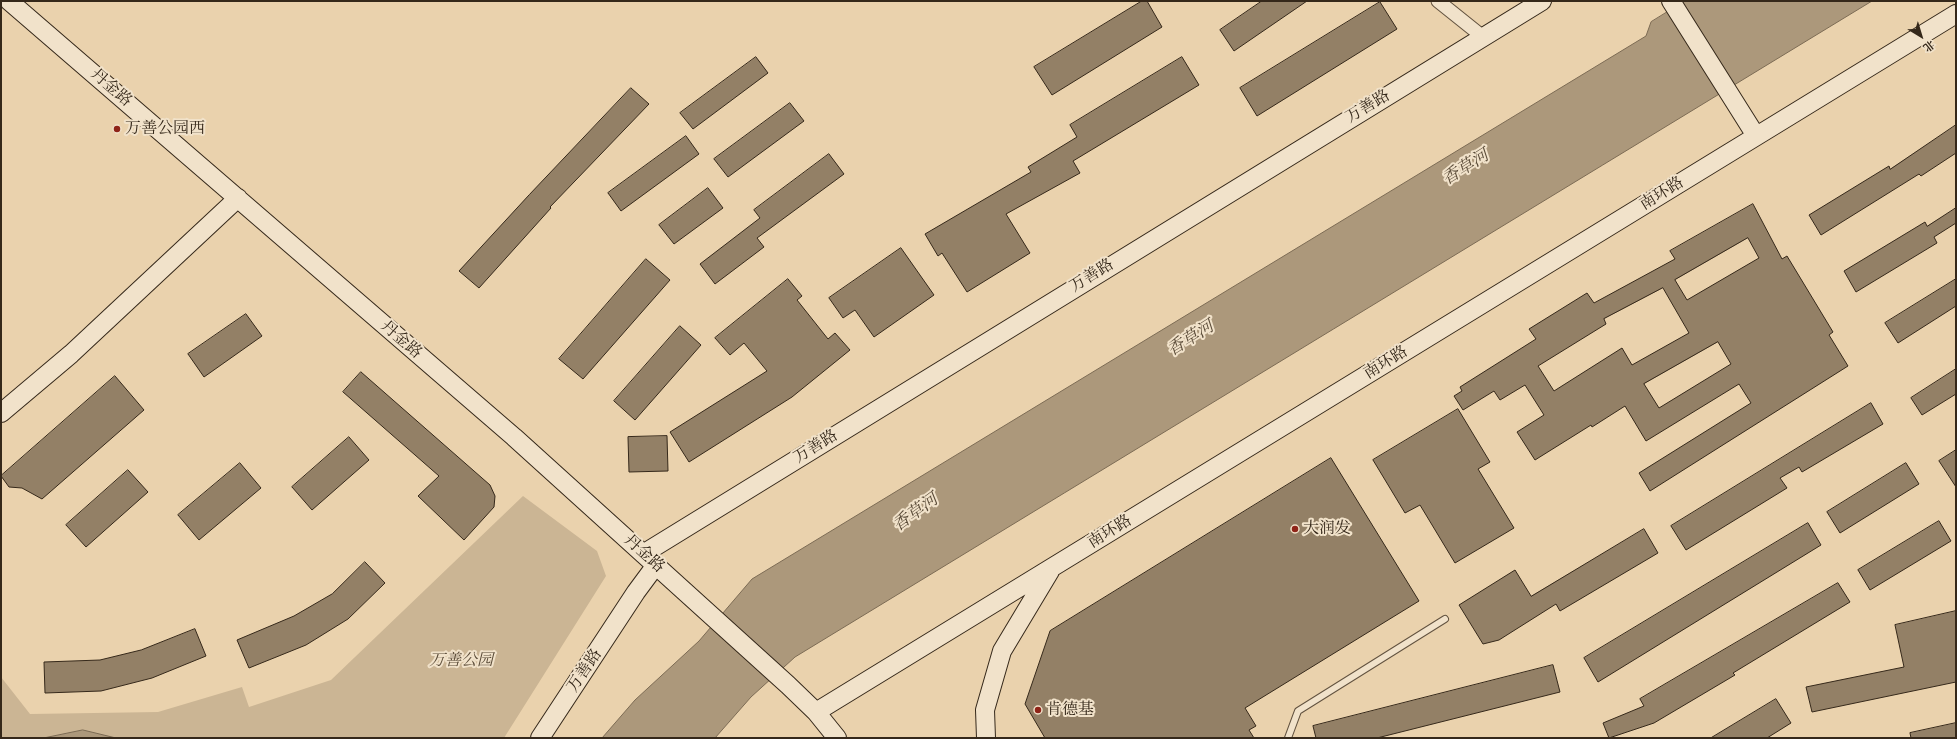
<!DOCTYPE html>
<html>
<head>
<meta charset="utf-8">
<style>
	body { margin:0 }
	#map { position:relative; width:1957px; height:739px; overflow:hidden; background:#ead2ad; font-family:"IM FELL Great Primer","Noto Serif SC",serif }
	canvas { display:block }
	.frame { position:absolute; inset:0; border:2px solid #35281a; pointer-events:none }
	.north { position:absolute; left:1901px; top:16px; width:40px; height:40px; -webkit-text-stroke:3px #f1e2ca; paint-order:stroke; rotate:142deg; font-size:11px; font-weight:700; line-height:16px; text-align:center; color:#35281a }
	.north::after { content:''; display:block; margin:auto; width:14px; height:18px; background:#35281a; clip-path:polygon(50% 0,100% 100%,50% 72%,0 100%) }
</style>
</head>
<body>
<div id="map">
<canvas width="1957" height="739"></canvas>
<div class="frame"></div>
<div class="north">北</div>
</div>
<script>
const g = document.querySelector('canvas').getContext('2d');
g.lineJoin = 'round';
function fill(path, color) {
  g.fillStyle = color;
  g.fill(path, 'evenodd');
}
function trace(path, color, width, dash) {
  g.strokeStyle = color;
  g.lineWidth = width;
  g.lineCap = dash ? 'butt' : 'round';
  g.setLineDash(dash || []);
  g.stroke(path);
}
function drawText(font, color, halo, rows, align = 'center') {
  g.font = font + ' "IM FELL Great Primer","Noto Serif SC",serif';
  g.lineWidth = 4;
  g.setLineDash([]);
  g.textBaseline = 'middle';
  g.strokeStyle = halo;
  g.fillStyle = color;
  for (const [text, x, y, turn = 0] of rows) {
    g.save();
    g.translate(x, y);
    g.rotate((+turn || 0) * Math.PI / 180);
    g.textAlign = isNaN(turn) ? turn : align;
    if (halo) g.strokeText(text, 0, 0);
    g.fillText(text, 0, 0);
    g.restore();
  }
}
fill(new Path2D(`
	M523 496 597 551 606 576 504 738H1V677L30 714 158 712 242 687 249 707 331 680Z`), '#cbb594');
const water = new Path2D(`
	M1685 1H1872L795 657 751 697 715 738H602L635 700 699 641 752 579 1646 36 1651 22Z
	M83 730 116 738H44Z`);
fill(water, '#ac987b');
trace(water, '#7c6b54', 1);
const building = new Path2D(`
	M1142 1H1147L1162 27 1052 95 1034 67Z
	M1262 1H1307L1234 51 1220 30Z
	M1380 2 1397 29 1257 116 1240 88Z
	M756 57 768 73 693 129 680 113Z
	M1182 57 1199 85 1073 161 1080 173 1006 214 1030 253 967 292 942 253 938 256 925 234 1031 172 1028 167 1077 137 1070 125Z
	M631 88 649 104 550 207 551 208 479 288 459 271 529 195Z
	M790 103 804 121 728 177 714 159Z
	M1956 125V153L1921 176 1919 174 1821 235 1809 215 1889 166 1890 169Z
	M686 136 699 154 621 211 608 193Z
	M829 154 844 174 757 238 764 247 715 284 700 264 760 218 754 210Z
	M708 188 723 208 674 244 659 225Z
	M1753 204 1782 259 1787 256 1833 332 1829 335 1848 366 1650 491 1639 473 1751 403 1739 384 1646 441 1625 406 1592 427 1591 425 1535 460 1517 432 1544 415 1525 385 1500 400 1494 391 1463 410 1454 396 1462 391 1460 387 1536 339 1529 329 1587 293 1594 303 1675 259 1670 251ZM1748 238 1759 258 1687 300 1675 280ZM1663 288 1689 333 1632 365 1622 348 1554 391 1538 366 1606 324 1604 319ZM1718 342 1731 364 1659 408 1644 384Z
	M1956 208V223L1934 237 1937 243 1856 292 1844 271 1925 222 1927 226Z
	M901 248 934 295 874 337 855 310 843 318 829 298Z
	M646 259 670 280 583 379 559 359Z
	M788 279 802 296 797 300 828 339 835 333 850 350 792 397 689 462 670 432 767 371 744 343 730 355 715 338Z
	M1956 279V306L1898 343 1885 323Z
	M246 314 262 336 204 377 188 354Z
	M680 326 701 345 635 420 614 401Z
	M1956 369V394L1922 415 1911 398Z
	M361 372 490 485 495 496 494 507 464 540 418 496 439 476 343 392Z
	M115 376 144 410 42 499 22 488 9 487 1 476Z
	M1871 403 1883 424 1802 472 1799 467 1780 478 1787 488 1686 550 1671 526Z
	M1458 409 1490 462 1478 469 1514 528 1455 563 1420 505 1405 513 1373 460Z
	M667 436 668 471 629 472 628 437Z
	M349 437 369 460 312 510 292 487Z
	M1956 450V487L1939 461Z
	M1331 458 1419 601 1245 708 1256 726 1249 730 1254 738H1045L1025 704 1050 631Z
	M240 463 261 488 199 540 178 515Z
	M1906 463 1919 484 1840 533 1827 512Z
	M128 470 148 492 86 547 66 525Z
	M1939 521 1951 541 1870 590 1858 570Z
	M1808 523 1821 545 1598 682 1584 658Z
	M1644 529 1658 553 1560 611 1556 604 1499 640 1483 644 1459 605 1515 570 1531 596Z
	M365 562 385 583 348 619 306 645 249 668 237 640 294 616 332 594Z
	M1838 583 1850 602 1733 673 1735 675 1654 723 1609 738 1603 723 1644 706 1640 699Z
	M1956 611V682L1812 712 1806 687 1904 667 1895 625Z
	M195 629 206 656 152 678 101 691 45 693 44 662 100 660 141 650Z
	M1553 665 1560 692 1377 738H1316L1313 726Z
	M1776 699 1791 723 1767 738H1711Z
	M1956 723V738H1911L1910 733Z`);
fill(building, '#938066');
trace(building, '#35281a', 1);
const lane = new Path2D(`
	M1288 738 1298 711 1445 619`);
const street = new Path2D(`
	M1438 1 1483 37`);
const secondary = new Path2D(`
	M9 1 514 437 788 685 816 712 837 738
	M1671 1 1756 136
	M1 413 71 354 238 198
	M643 554 1542 1
	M816 712 1956 14
	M540 738 636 592 656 565
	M986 738 985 710 1002 651 1050 571`);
trace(lane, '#62523f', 8);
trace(street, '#62523f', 15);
trace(secondary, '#35281a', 20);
trace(lane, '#f1e2ca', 6);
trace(street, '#f1e2ca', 13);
trace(secondary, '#f1e2ca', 18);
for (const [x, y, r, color] of [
	[117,129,4,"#8f2418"],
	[1295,529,4,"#8f2418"],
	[1038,710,4,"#8f2418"]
]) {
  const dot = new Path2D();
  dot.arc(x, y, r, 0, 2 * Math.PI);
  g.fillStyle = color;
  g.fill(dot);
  trace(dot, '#f1e2ca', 1.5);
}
drawText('16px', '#35281a', '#f1e2ca', [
	["丹金路",111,88,41],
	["万善路",1368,107,-31],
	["南环路",1662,194,-32],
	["万善路",1092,276,-32],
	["丹金路",401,340,41],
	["南环路",1386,363,-32],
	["万善路",816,447,-32],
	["南环路",1110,532,-32],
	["丹金路",644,554,42],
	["万善路",585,671,-56]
]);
drawText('16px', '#35281a', '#f1e2ca', [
	["万善公园西",125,129],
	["大润发",1303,529],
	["肯德基",1046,710]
], 'left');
drawText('italic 16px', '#5a4b38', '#f1e2ca', [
	["万善公园",461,661]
]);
drawText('italic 17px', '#594a37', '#f1e2ca', [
	["香草河",1466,168,-32],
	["香草河",1191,339,-32],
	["香草河",916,513,-36]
]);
</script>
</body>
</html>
